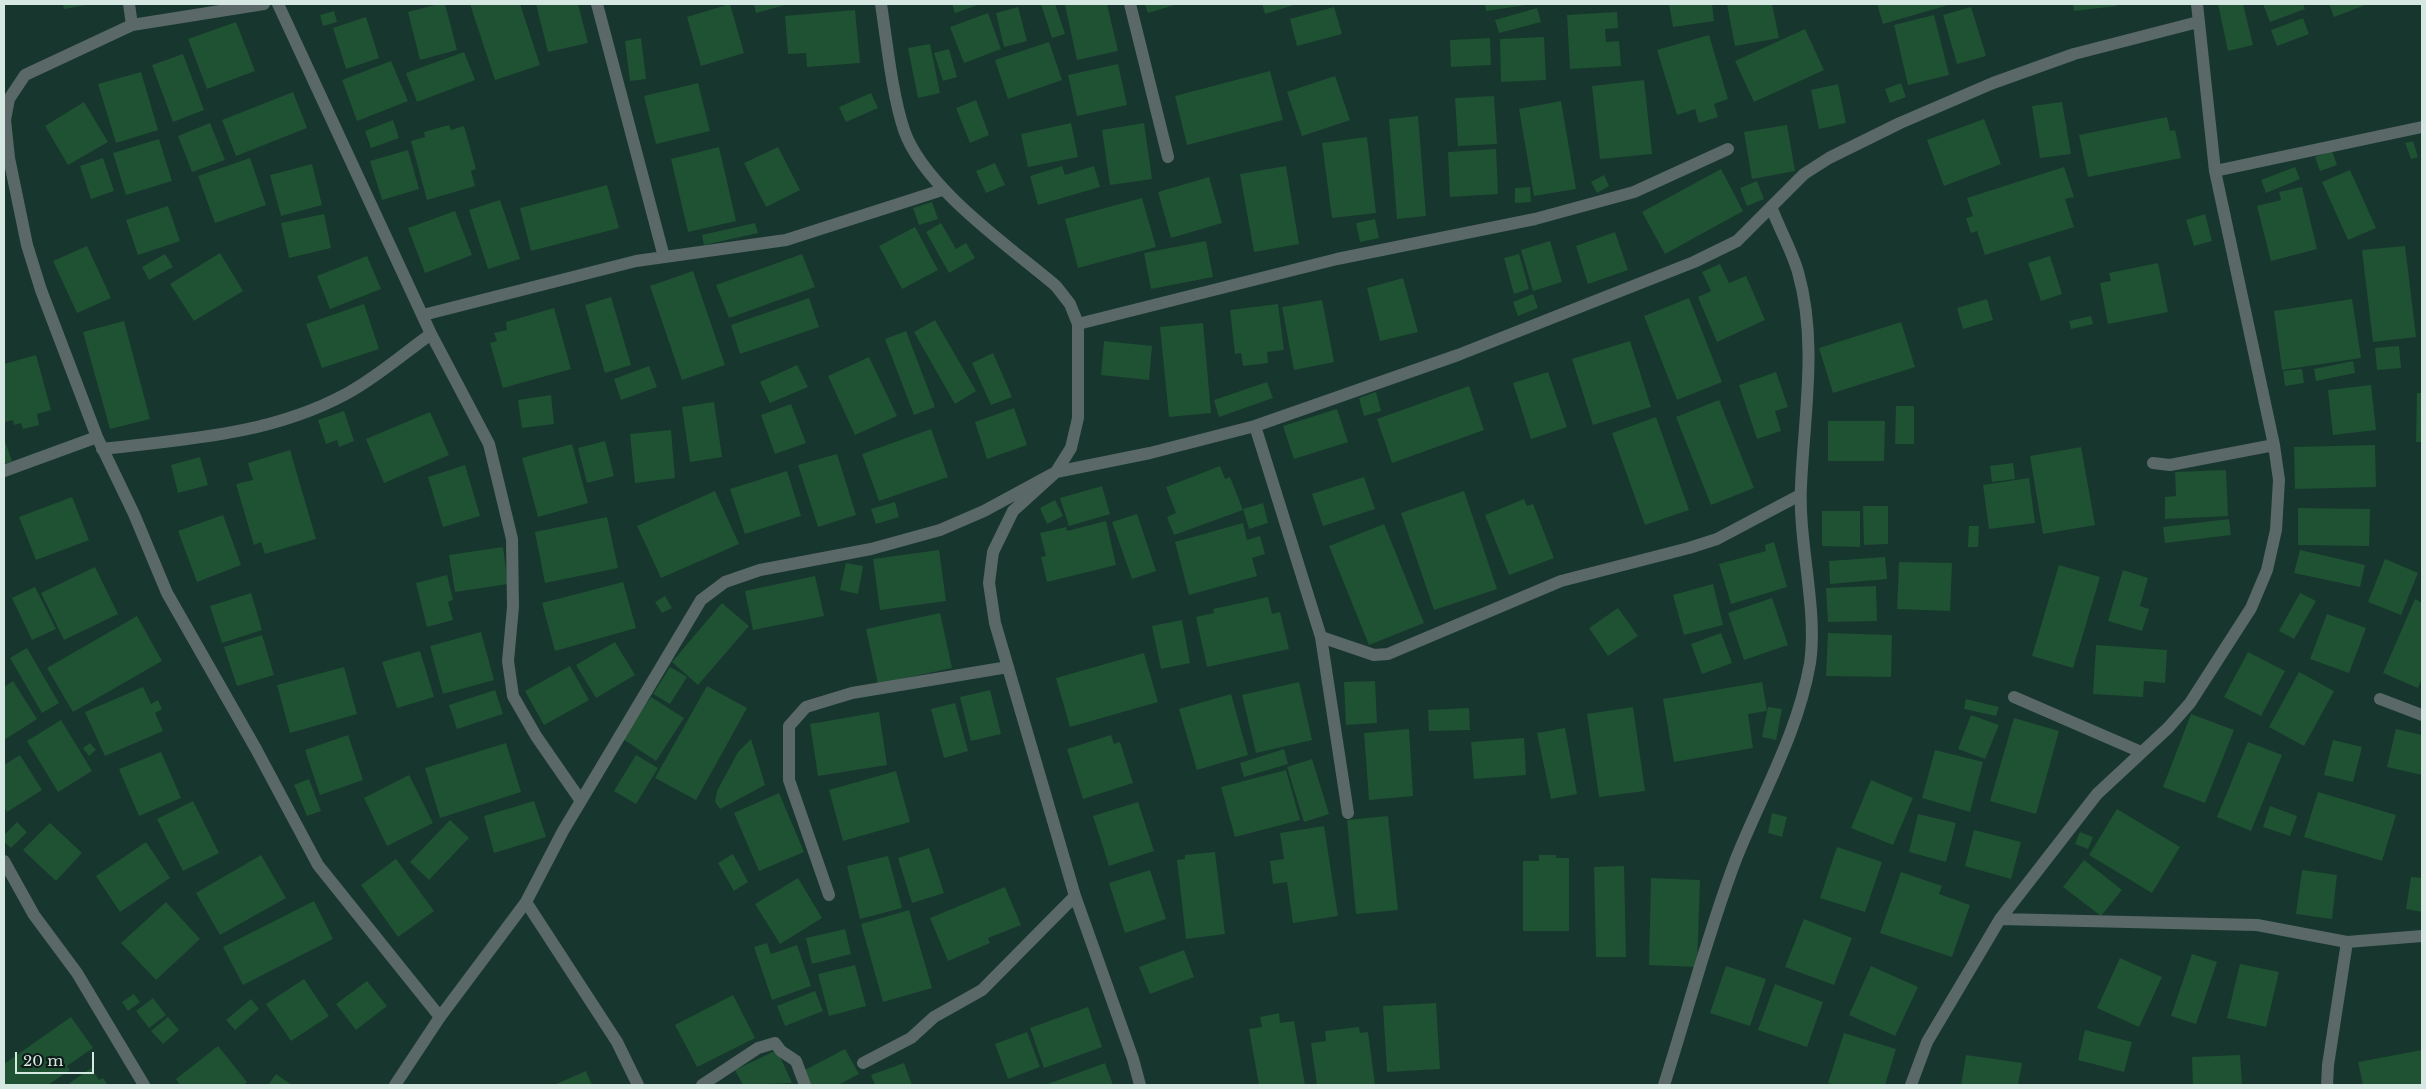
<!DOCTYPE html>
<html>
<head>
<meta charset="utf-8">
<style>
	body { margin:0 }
	#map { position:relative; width:2426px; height:1089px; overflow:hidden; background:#17362e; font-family:"Libre Baskerville",serif }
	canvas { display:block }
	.frame { position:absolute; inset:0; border:5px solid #d6e8e2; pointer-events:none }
	.scale { position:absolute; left:15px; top:1052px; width:79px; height:22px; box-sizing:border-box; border:2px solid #d6e8e2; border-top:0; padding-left:6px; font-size:15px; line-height:18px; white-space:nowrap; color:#d6e8e2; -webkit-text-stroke:4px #0d1a17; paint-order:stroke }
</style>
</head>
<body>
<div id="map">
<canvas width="2426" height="1089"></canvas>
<div class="frame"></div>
<div class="scale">20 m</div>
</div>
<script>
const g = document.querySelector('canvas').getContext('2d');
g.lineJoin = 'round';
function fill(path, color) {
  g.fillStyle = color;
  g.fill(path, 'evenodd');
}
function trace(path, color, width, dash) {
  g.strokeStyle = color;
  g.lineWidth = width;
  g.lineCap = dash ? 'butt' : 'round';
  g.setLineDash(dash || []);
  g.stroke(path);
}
fill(new Path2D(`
	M63 4H87V5L64 9Z
	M439 4H445L457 50 420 60 408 12Z
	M470 4H520L540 65 495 80Z
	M536 4H578L588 43 548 52Z
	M730 4 744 53 701 66 687 17Z
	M754 4H789L756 13Z
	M952 4H981L955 13Z
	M1041 4H1055L1065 34 1052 38Z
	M1069 4H1107L1118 51 1077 60 1065 5Z
	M1145 4H1178L1148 13Z
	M1262 4H1297L1265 14Z
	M1485 4H1526V5L1486 11Z
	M1669 4H1712L1714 21 1673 27Z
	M1727 4H1772L1779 38 1735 46Z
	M1877 4H1952L1883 24Z
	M2073 4H2117V6L2074 11Z
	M2218 4H2243L2253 45 2228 51Z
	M2263 4H2303L2305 9 2270 22Z
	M2329 4H2368L2334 17Z
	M1018 7 1027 41 1004 47 996 13Z
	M1334 7 1342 34 1297 46 1290 19Z
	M1971 7 1986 56 1957 64 1943 15Z
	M1537 8 1541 22 1499 33 1495 20Z
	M855 10 860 63 807 67 806 53 788 54 785 16Z
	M334 11 337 22 323 26 320 15Z
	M1617 12 1618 28 1605 29 1606 42 1619 41 1621 66 1570 69 1567 15Z
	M988 13 1001 49 964 63 950 27Z
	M1934 15 1949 75 1908 85 1894 25Z
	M366 17 379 58 346 69 333 28Z
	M2303 18 2309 34 2277 46 2271 30Z
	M236 22 255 71 207 89 188 39Z
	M1805 29 1824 70 1754 102 1735 61Z
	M1709 35 1728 99 1714 104 1718 117 1699 123 1695 109 1677 115 1657 50Z
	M1544 37 1546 80 1501 82 1500 39Z
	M641 38 646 79 630 81 625 41Z
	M1490 38 1491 65 1451 67 1450 40Z
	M1049 42 1062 80 1008 99 995 60Z
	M930 44 940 93 918 98 908 48Z
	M949 49 957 77 943 81 934 53Z
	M464 52 475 80 417 102 406 73Z
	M183 54 204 110 173 122 152 65Z
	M391 61 408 101 357 121 342 80Z
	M1118 64 1127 105 1077 116 1068 75Z
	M1270 71 1283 120 1187 145 1175 96Z
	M141 72 158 130 116 143 98 84Z
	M1335 76 1350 120 1302 136 1287 92Z
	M1644 80 1652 154 1600 159 1592 86Z
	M698 83 710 131 656 144 644 96Z
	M1901 83 1906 97 1890 103 1885 89Z
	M1838 84 1846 123 1819 129 1811 90Z
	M293 92 307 128 236 156 222 120Z
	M871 93 878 108 846 122 839 107Z
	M1494 96 1497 144 1458 146 1455 98Z
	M976 100 989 135 970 143 956 108Z
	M1561 101 1576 189 1534 196 1519 109Z
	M84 102 108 142 68 165 45 126Z
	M2062 102 2071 154 2040 158 2032 106Z
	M1418 116 1426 216 1397 219 1389 119Z
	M2167 117 2170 131 2175 130 2181 158 2088 177 2079 135Z
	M1984 119 2001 164 1944 186 1927 140Z
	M393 120 399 138 371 148 365 131Z
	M210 123 225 160 192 172 178 136Z
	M1071 123 1078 157 1028 167 1021 134Z
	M1144 123 1152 179 1110 185 1102 130Z
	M449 125 451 130 464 126 476 169 471 171 475 186 427 200 411 141 425 137 424 132Z
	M1787 125 1795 171 1752 179 1744 132Z
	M1367 137 1376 213 1332 218 1322 143Z
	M159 139 172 181 126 195 113 153Z
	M2413 141 2418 157 2411 159 2405 143Z
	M719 147 736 221 688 232 671 159Z
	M778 147 800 190 766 207 744 163Z
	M1496 149 1498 194 1450 197 1448 152Z
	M408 150 419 189 382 200 370 161Z
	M2332 151 2337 165 2320 171 2315 157Z
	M103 158 114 191 91 199 80 166Z
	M250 158 266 205 215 223 198 176Z
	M995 163 1005 185 986 193 976 171Z
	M312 164 322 205 281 216 270 175Z
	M1062 166 1065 175 1094 166 1100 187 1038 205 1030 176Z
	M1286 166 1299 244 1254 252 1240 174Z
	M2064 167 2074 197 2065 199 2074 227 1985 255 1977 231 1971 233 1966 218 1973 216 1967 198Z
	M2295 167 2300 179 2266 193 2261 180Z
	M1721 169 1743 211 1665 254 1642 212Z
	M2350 170 2376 228 2348 240 2322 182Z
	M1604 175 1609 186 1597 193 1591 182Z
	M1209 177 1222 223 1171 238 1158 192Z
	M1757 181 1764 199 1747 206 1740 188Z
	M607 185 619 228 531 251 520 208Z
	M1530 187 1531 202 1515 203V188Z
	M2302 187 2317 249 2271 261 2257 206 2281 200 2279 192Z
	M1142 198 1156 247 1078 268 1065 219Z
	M500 200 520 259 488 269 469 210Z
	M932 202 938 219 919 225 913 208Z
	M168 206 180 241 138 255 126 220Z
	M455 211 472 255 425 273 408 228Z
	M324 214 331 248 289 258 281 223Z
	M2205 214 2212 241 2194 246 2186 220Z
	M1375 219 1379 238 1360 242 1356 223Z
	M755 223 758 233 704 245 702 235Z
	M941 223 956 249 966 243 975 258 949 273 926 232Z
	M915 227 938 270 902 289 879 246Z
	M1615 232 1628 270 1588 284 1576 246Z
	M1206 241 1213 277 1151 289 1144 253Z
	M1550 241 1562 282 1533 291 1521 250Z
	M87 246 111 298 77 313 53 261Z
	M2405 246 2416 337 2373 342 2362 250Z
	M220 253 243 291 194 321 170 284Z
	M165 254 173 267 149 280 142 267Z
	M802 254 815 287 729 318 716 285Z
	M1519 254 1529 289 1514 294 1504 258Z
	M367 256 381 289 330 309 317 276Z
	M2050 256 2062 294 2041 301 2028 263Z
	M2158 263 2168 312 2108 324 2100 283 2111 281 2109 273Z
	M1720 264 1729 283 1746 276 1765 320 1717 342 1698 297 1711 291 1702 272Z
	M693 271 725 365 682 380 650 286Z
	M1403 278 1418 332 1380 341 1367 288Z
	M1533 294 1538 308 1518 316 1513 302Z
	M611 297 631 365 605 373 585 305Z
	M809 298 819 327 740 354 731 325Z
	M1689 298 1722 382 1677 400 1644 316Z
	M1987 299 1993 320 1963 329 1957 308Z
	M2352 299 2361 358 2282 370 2274 311Z
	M1322 300 1334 362 1294 370 1282 307Z
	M364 304 379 349 322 368 306 324Z
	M1278 304 1284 350 1267 352 1268 363 1243 366 1241 353 1235 354 1230 310Z
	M554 308 571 369 503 388 490 343 497 341 494 333 507 330 506 322Z
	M2091 316 2093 324 2071 329 2069 321Z
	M935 320 976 391 955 404 914 332Z
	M124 321 150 419 110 429 83 332Z
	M1901 322 1915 367 1833 393 1819 348Z
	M1203 323 1211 413 1169 417 1160 327Z
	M906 331 935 407 914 415 885 339Z
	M1104 341 1152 346 1149 380 1101 375Z
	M1630 341 1651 407 1593 425 1572 359Z
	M2399 346 2401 368 2377 370 2375 348Z
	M993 353 1012 397 991 405 972 363Z
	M36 355 51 410 37 414 39 425 23 429 21 423 14 425 13 420 5 422 4 364Z
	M869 357 897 416 855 435 828 376Z
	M2353 361 2355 373 2316 381 2314 369Z
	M797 365 808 387 770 403 760 382Z
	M649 366 657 387 621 400 614 379Z
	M2302 369 2304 383 2285 386 2283 371Z
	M1548 372 1567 427 1531 439 1513 383Z
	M1776 372 1788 407 1775 411 1781 431 1757 439 1739 385Z
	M1267 382 1273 398 1219 417 1214 400Z
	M2371 385 2376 430 2333 435 2328 390Z
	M1469 386 1484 430 1392 463 1377 419Z
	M1376 392 1381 411 1364 416 1359 398Z
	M2417 393H2422V442H2416Z
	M551 395 554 424 522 428 518 400Z
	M1719 400 1754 488 1711 505 1676 417Z
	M714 402 722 457 690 462 682 407Z
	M791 404 806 443 775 454 761 415Z
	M1896 406H1914V444H1895Z
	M1014 408 1027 445 987 459 975 422Z
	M1337 409 1348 442 1294 459 1283 426Z
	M344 411 354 441 339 447 337 440 326 444 318 420Z
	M430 412 449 455 384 483 366 439Z
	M1656 417 1689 510 1645 525 1612 433Z
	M1828 421H1885L1884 461H1828Z
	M931 429 948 477 879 501 862 454Z
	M671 430 675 478 635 483 630 434Z
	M4 439 12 461 4 464Z
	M605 441 614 476 587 483 578 448Z
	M572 444 588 503 538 517 522 458Z
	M2375 445 2376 487 2295 489 2294 447Z
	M2081 447 2095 525 2043 534 2030 456Z
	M290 450 316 539 265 554 261 542 254 545 236 484 253 480 248 463Z
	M837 454 856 515 818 527 798 465Z
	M200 457 208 485 178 493 171 465Z
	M2013 463 2015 479 1992 482 1990 466Z
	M465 465 480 516 443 527 428 477Z
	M1220 466 1225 479 1230 477 1243 510 1174 535 1167 517 1176 513 1166 487Z
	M2226 470 2228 516 2165 519V497L2176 496 2175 472Z
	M787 471 801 516 745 534 730 489Z
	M1364 477 1375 509 1323 526 1312 494Z
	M2029 478 2035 523 1989 529 1983 485Z
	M1102 486 1110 514 1069 526 1060 498Z
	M715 491 739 544 661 578 637 526Z
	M1464 491 1497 589 1434 610 1401 513Z
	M72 497 89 540 36 560 19 517Z
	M1524 499 1527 506 1533 504 1554 558 1509 575 1485 515Z
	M1055 500 1063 516 1047 524 1040 508Z
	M895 502 899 517 876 524 871 509Z
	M1263 503 1268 523 1249 529 1243 509Z
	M1863 506H1888V544L1864 545Z
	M2298 508 2370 509 2369 546 2298 545Z
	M1822 511H1860V547L1822 546Z
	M1137 514 1156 571 1132 579 1112 522Z
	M223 515 241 565 197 582 178 531Z
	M607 517 618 568 545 583 535 532Z
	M2229 519 2231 535 2165 543 2163 527Z
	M1106 521 1116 565 1047 582 1041 557 1046 556 1040 533 1066 527 1067 531Z
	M1243 523 1247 540 1260 536 1265 554 1252 558 1257 576 1189 595 1175 542Z
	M1384 524 1424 623 1369 645 1329 546Z
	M1969 526H1979L1978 547H1968Z
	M1774 542 1787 587 1731 604 1719 564 1766 551 1765 545Z
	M503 547 508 584 455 592 449 555Z
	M939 550 946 601 880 610 873 559Z
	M2300 550 2365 565 2360 587 2294 573Z
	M1885 557 1887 579 1830 584 1829 561Z
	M2385 559 2418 573 2401 615 2368 602Z
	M1899 562 1952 563 1950 611 1897 609Z
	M846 563 863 566 858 594 840 590Z
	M2059 565 2100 577 2073 668 2032 656Z
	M95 567 118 614 64 640 41 593Z
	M2123 570 2148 578 2140 606 2149 609 2142 631 2108 621Z
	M447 575 453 600 448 602 453 620 427 627 416 583Z
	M815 576 824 616 753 630 745 591Z
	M623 582 636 628 555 651 542 603Z
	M1713 584 1723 625 1684 635 1673 595Z
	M1876 586 1877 621 1828 622 1826 588Z
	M35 587 56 629 32 640 12 598Z
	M251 593 262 630 222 643 210 606Z
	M2300 593 2316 601 2294 639 2279 631Z
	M665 596 672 608 662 613 655 602Z
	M1268 597 1272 614 1280 612 1289 649 1207 667 1196 617 1214 613 1213 609Z
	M1772 598 1788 645 1744 660 1728 613Z
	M2415 599 2422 603V678L2418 688 2383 673Z
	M722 603 749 626 698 685 672 662Z
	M1618 608 1638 636 1608 656 1589 628Z
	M940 613 952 668 878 684 866 629Z
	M2327 614 2366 628 2349 673 2310 659Z
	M137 616 162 661 73 712 47 668Z
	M1182 620 1190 663 1161 669 1152 626Z
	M481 632 494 680 443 694 430 646Z
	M1721 633 1732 663 1702 674 1691 644Z
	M1828 633 1892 635 1891 677 1826 676Z
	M262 635 274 675 237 686 224 647Z
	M615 642 635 675 596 698 576 665Z
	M2096 645 2167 650 2165 683 2144 681 2143 697 2093 694Z
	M27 648 59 703 42 713 10 658Z
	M420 651 434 697 397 708 382 662Z
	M2248 652 2285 671 2261 716 2224 697Z
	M1144 653 1158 702 1070 727 1056 678Z
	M570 666 589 700 544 725 525 691Z
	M344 667 357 714 290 733 277 685Z
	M670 667 687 677 670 704 653 694Z
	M2299 672 2334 691 2304 746 2269 727Z
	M13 681 37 719 4 740V687Z
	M1375 681 1377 723 1346 725 1344 682Z
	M1299 682 1312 740 1256 753 1242 695Z
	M1762 682 1767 711 1748 714 1753 748 1674 762 1663 699Z
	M707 686 747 708 696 800 655 778Z
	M143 687 151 704 158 700 162 709 155 713 163 731 105 756 85 712Z
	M495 690 503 714 457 729 449 705Z
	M990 690 1001 734 971 741 960 697Z
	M1231 694 1248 755 1197 770 1179 709Z
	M651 697 684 718 656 761 623 739Z
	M1966 699 1999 707 1996 716 1964 709Z
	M955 703 968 751 944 758 931 709Z
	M1633 707 1645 791 1599 797 1587 714Z
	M1768 707 1782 709 1776 740 1762 737Z
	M1469 708 1470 730 1429 731 1428 710Z
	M879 712 887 765 818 776 810 724Z
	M2191 714 2234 730 2205 803 2163 787Z
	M1971 715 1999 725 1985 759 1958 749Z
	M2014 718 2059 731 2036 814 1990 801Z
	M61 720 92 771 58 792 27 741Z
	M1565 728 1577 794 1551 799 1537 733Z
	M1409 729 1413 796 1369 800 1364 733Z
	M2396 729 2422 735V775L2387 767Z
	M348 735 363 780 320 795 305 750Z
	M1111 735 1114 744 1120 742 1133 783 1083 799 1067 749Z
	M1524 738 1526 775 1474 779 1471 742Z
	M751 739 765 785 720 809 715 802 717 791 738 752Z
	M2333 740 2362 747 2353 782 2324 775Z
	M2248 742 2282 755 2251 831 2217 817Z
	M90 743 96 750 89 756 83 748Z
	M506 743 521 792 440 818 425 768Z
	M1284 749 1288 764 1244 777 1240 763Z
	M1935 750 1983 762 1970 812 1922 798Z
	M161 752 181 798 139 816 119 769Z
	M20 755 42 790 7 812 4 806V765Z
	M636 755 658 768 636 804 614 791Z
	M1312 759 1329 814 1304 822 1287 767Z
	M1286 770 1300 820 1235 837 1221 787Z
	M896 771 910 822 843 841 829 790Z
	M409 775 433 823 387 846 364 798Z
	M309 779 321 811 307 816 294 785Z
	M1871 780 1913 798 1893 845 1851 828Z
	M2318 792 2396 815 2382 861 2304 837Z
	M779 793 804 852 759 871 734 813Z
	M193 801 219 853 183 871 157 819Z
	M534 801 546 837 494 853 484 816Z
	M1138 802 1154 851 1109 866 1093 816Z
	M2270 806 2297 816 2290 836 2263 827Z
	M2117 809 2180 847 2152 893 2089 855Z
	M1772 813 1787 817 1782 837 1768 833Z
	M1918 814 1956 823 1946 862 1909 852Z
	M1388 816 1398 910 1356 914 1347 820Z
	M450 820 469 838 429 880 410 862Z
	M17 822 27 832 11 848 4 842V835Z
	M50 823 82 853 56 881 23 850Z
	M1324 826 1338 916 1293 923 1287 882 1273 884 1270 861 1284 859 1280 833Z
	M1974 830 2021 842 2011 879 1965 866Z
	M2080 832 2093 837 2088 849 2075 844Z
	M146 842 170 878 120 912 96 876Z
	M1837 847 1882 862 1865 912 1820 898Z
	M929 848 944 893 912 903 898 858Z
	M1215 852 1225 934 1186 939 1177 860 1185 859V855Z
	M733 854 748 882 734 891 718 863Z
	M261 855 286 898 220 935 196 893Z
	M1539 855H1556V858H1569V931H1523V861H1539Z
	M888 856 902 908 860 919 847 866Z
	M396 859 434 911 398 937 361 885Z
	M2084 860 2122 890 2101 916 2063 887Z
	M1624 866 1626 957H1596L1594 867Z
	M1150 870 1166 919 1125 933 1109 883Z
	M2302 870 2337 875 2332 919 2296 914Z
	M1901 872 1942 886 1939 894 1970 905 1952 957 1880 933Z
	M2411 877 2422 878V912L2406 909Z
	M798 878 822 918 780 944 755 904Z
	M1651 878 1700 880 1697 967 1649 965Z
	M1005 887 1021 925 988 938 990 943 948 961 930 918Z
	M314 901 333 939 243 985 223 947Z
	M166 902 200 939 156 980 121 943Z
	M909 910 932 988 883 1002 861 924Z
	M1804 919 1852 938 1834 985 1785 967Z
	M845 929 851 954 812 964 806 938Z
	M767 943 771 954 797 945 811 986 772 1000 754 947Z
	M1184 950 1194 977 1150 994 1139 967Z
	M2192 954 2217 962 2196 1024 2171 1016Z
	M2120 958 2162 977 2139 1027 2097 1008Z
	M2240 964 2279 972 2266 1027 2227 1018Z
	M855 965 866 1006 829 1016 818 974Z
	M1726 966 1766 979 1750 1026 1710 1013Z
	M1871 966 1918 987 1895 1036 1849 1015Z
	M304 979 329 1016 291 1041 266 1004Z
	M367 981 387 1006 356 1030 336 1004Z
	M1775 984 1823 1002 1807 1047 1758 1030Z
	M815 991 823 1011 785 1026 777 1006Z
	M134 994 140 1002 128 1011 122 1002Z
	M733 995 755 1038 697 1067 675 1025Z
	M153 998 166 1015 149 1028 136 1011Z
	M251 999 259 1009 235 1030 226 1020Z
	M1436 1003 1440 1069 1387 1072 1383 1006Z
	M1088 1007 1102 1047 1044 1068 1030 1028Z
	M1279 1013 1280 1023 1294 1021 1305 1085H1259L1249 1029 1262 1027 1260 1017Z
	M71 1017 93 1048 67 1066 70 1070 48 1085H4V1064Z
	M168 1017 179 1030 163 1044 151 1031Z
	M1359 1027 1360 1033 1368 1032 1375 1085H1317L1311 1043 1326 1041 1325 1031Z
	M2085 1030 2132 1042 2124 1072 2078 1060Z
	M1027 1032 1040 1067 1008 1079 995 1044Z
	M1844 1033 1896 1049 1885 1085H1837L1828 1083Z
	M218 1046 247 1082 243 1085H180L176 1079Z
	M845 1049 859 1074 838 1085H811L803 1071Z
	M777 1050 792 1083 743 1085 735 1070Z
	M2422 1050V1085H2363L2358 1062Z
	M1966 1055 2022 1063 2018 1085H1961Z
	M2240 1055 2242 1085H2193L2192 1057Z
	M904 1063 912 1085H875L871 1075Z
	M1105 1063 1113 1085H1045Z
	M91 1068 99 1080 103 1078 108 1085H67Z
	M586 1071 592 1085H554Z
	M276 1074 292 1085H268Z`), '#1f5133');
trace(new Path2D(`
	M129 4 132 25
	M264 4 132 25 25 75 9 99 5 120 9 158 27 245 41 290 97 437 134 514 167 593 256 749 318 865 440 1017
	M278 4 431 334 489 444 512 539 513 607 508 661 513 696 536 736 581 801
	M597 4 664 257
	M881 4C887 43 892 94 904 130 924 188 1010 247 1056 286L1070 304 1078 324V418L1071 448 1056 472 1013 511 993 552 989 583 995 623 1075 896 1133 1059 1140 1085
	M1130 4 1168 157
	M2215 171 2422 127
	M423 315 636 261 786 240 942 190
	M1078 324 1337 259 1535 219 1634 192 1728 149
	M1255 426 1321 637 1348 813
	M102 449C187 439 270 435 346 394 376 378 403 354 431 334
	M2153 463 2170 465 2274 445
	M4 471 97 437
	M1321 637 1374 655 1388 654 1561 581 1689 548 1717 539 1800 495
	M2014 697 2141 752
	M2380 699 2422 715
	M4 861 34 915 77 973 144 1085
	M829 895 789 780V726L806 707 852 693 1008 667
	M526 902 617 1042 638 1085
	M2000 919 2257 925 2347 942 2422 936
	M863 1063 911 1038 934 1017 982 990 1075 896
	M395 1085 440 1017 526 902 563 831 701 600 725 582 760 570 871 549 940 530 984 511 1056 472 1150 453 1255 426 1458 355 1694 262 1737 241 1804 174 1829 158 1900 123 1993 83 2074 54 2198 22
	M702 1085 758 1048 775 1043 781 1051 796 1061 805 1085
	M1664 1085C1688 1010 1708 932 1736 859 1762 794 1798 733 1810 663 1818 609 1798 542 1801 486 1804 415 1818 342 1798 272 1792 251 1780 230 1772 209
	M1911 1085 1927 1042 2000 919 2097 794 2168 728 2190 703 2251 608 2267 570 2276 530 2279 480 2274 445 2215 171 2197 4
	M2327 1085 2328 1065 2347 942`), '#5a6868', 12);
</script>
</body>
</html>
